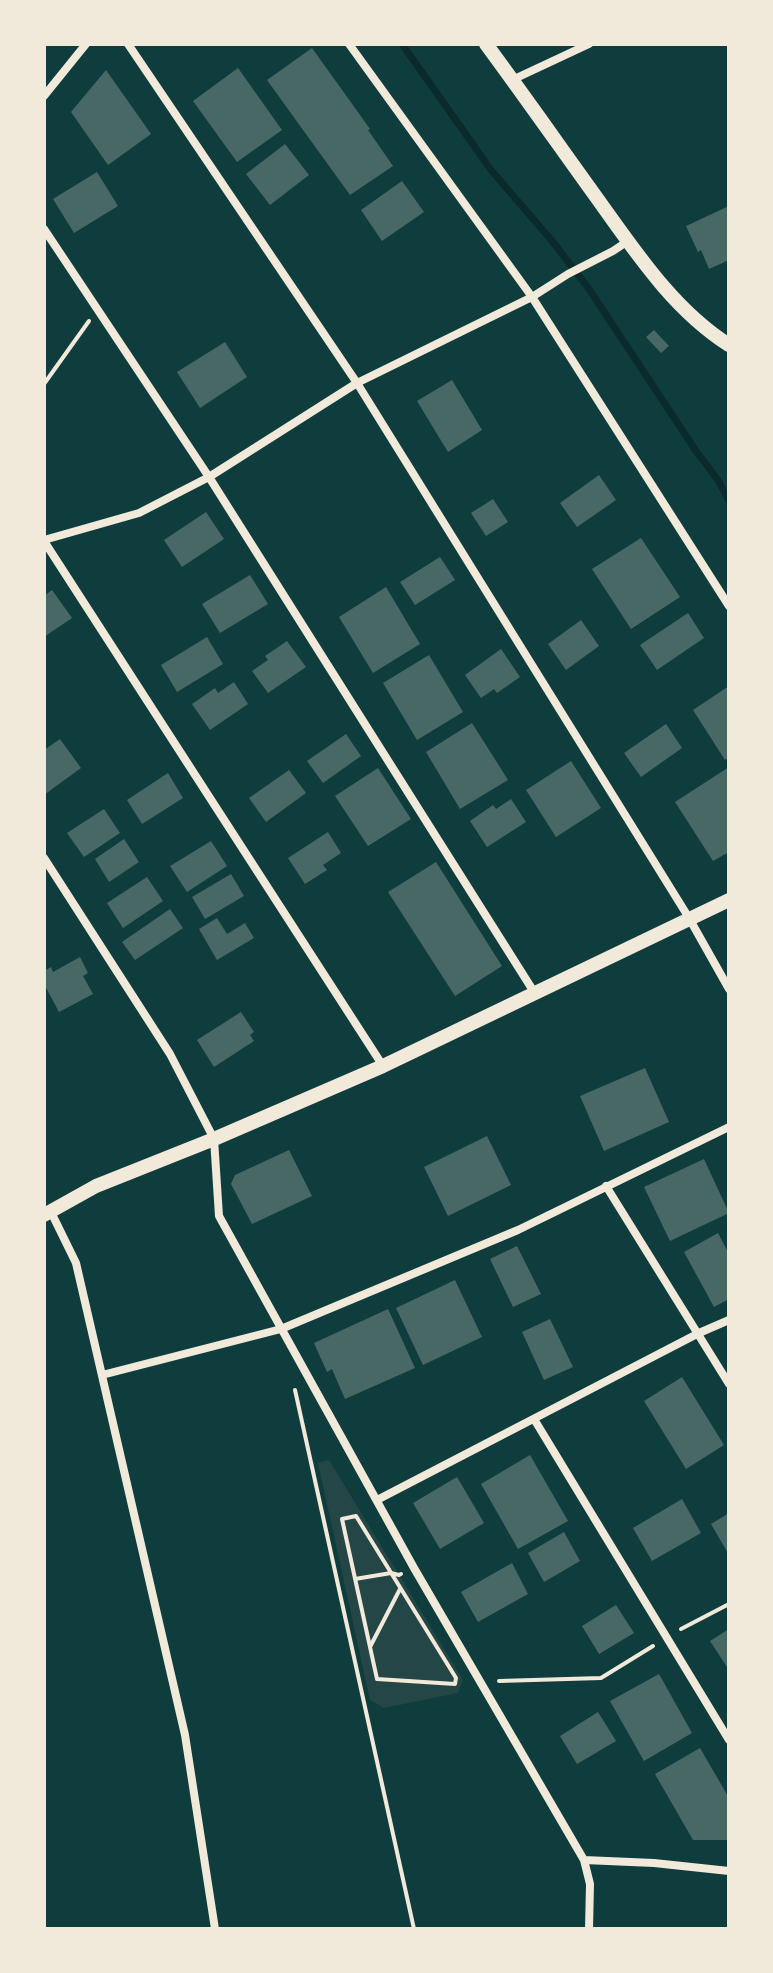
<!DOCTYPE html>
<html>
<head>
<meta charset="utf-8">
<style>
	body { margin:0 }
	#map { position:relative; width:773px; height:1973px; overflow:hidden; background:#0f3d3e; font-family:"Asap Condensed",sans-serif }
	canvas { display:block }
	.frame { position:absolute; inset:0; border:46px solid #f1e9da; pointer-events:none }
</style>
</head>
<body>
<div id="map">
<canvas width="773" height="1973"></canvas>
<div class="frame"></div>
</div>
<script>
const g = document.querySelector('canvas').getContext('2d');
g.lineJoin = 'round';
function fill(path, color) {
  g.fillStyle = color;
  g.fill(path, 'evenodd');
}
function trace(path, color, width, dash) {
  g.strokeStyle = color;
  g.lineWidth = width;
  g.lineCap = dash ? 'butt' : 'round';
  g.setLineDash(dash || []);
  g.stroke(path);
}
fill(new Path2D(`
	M329 1460 463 1680 458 1693 384 1708 370 1700 318 1463Z`), '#244646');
trace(new Path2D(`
	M402 44 491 170 553 242 589 289 696 451 718 480 729 501`), '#0a2a2b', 7);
fill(new Path2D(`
	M312 48 370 129 368 130 393 166 350 195 267 80Z
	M238 68 282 130 237 162 193 101Z
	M106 70 151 134 108 165 71 112Z
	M285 144 309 175 270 205 246 174Z
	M97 172 118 206 74 233 53 199Z
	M402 181 424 212 382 241 361 210Z
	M729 206V260L709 269 701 250 698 252 686 226Z
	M654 330 669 346 661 353 646 337Z
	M225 342 247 377 200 408 177 372Z
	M452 380 482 430 448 452 417 401Z
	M599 475 616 500 577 527 560 503Z
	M493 499 508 522 486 536 471 513Z
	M206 512 224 539 182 567 164 540Z
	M641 538 680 597 631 629 592 569Z
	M440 557 455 580 415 605 400 582Z
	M250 575 268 604 220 633 202 604Z
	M386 587 420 644 373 673 339 617Z
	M52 590 72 618 44 637V596Z
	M688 613 704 638 657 670 640 645Z
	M581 620 599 646 566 670 548 644Z
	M207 637 223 664 177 692 161 665Z
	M287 641 306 667 268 693 252 671 268 660 265 656Z
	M501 649 520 677 497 693 494 689 481 698 465 675Z
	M429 655 463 712 417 740 383 683Z
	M234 682 248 704 210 730 192 704 215 688 218 693Z
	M729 686V757L725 760 693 710Z
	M472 723 508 780 460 809 426 752Z
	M666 724 682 748 641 777 624 753Z
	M346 734 361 756 323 783 307 761Z
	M60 739 81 768 44 795V750Z
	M571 761 601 808 556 837 526 790Z
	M729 767V852L713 861 675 802Z
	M378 768 411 819 368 846 335 796Z
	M289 770 306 793 266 822 249 798Z
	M168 773 183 798 142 824 127 800Z
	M511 799 526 822 487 847 470 821 493 805 496 809Z
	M104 809 120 833 84 857 67 833Z
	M328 832 341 853 323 865 327 870 305 884 288 858Z
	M124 839 139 862 109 882 95 859Z
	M211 841 227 866 187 892 170 866Z
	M436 862 502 966 455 996 388 892Z
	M231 874 244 896 205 919 192 897Z
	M147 877 163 901 123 928 107 903Z
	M170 909 183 928 135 960 122 942Z
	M217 918 227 934 245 923 254 938 217 960 199 929Z
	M80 957 88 973 83 976 93 994 59 1012 44 984V971L51 967 53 972Z
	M241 1012 254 1032 250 1035 254 1041 214 1067 197 1040Z
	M645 1068 669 1122 604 1151 580 1096Z
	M487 1136 511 1185 448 1216 424 1167Z
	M289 1150 312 1196 252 1224 231 1184 235 1175Z
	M704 1159 729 1213 670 1241 644 1187Z
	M718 1233 729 1254V1299L714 1307 684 1252Z
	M517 1246 541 1294 513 1307 490 1259Z
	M455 1280 482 1337 423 1365 396 1308Z
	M388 1309 415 1368 345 1399 332 1369 327 1372 314 1343Z
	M550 1319 573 1367 544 1380 522 1332Z
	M682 1377 724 1445 686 1469 644 1401Z
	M530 1455 568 1521 518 1549 481 1484Z
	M457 1477 484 1523 440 1549 413 1503Z
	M682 1499 701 1533 652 1561 633 1528Z
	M729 1513V1555L711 1524Z
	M564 1532 580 1561 544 1582 528 1553Z
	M512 1563 528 1594 478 1622 461 1592Z
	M616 1605 634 1633 599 1654 582 1626Z
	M729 1629V1670L710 1641Z
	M659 1674 692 1733 644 1761 610 1701Z
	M598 1712 616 1741 577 1764 560 1736Z
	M700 1748 729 1798V1840H693L655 1774Z`), '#486865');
trace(new Path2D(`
	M44 384 89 321
	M295 1390 414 1929
	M356 1516 456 1678 455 1684 377 1679 342 1519Z
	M355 1579 391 1573 399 1575 401 1574
	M681 1629 729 1604
	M370 1647 400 1589
	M499 1681 601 1678 653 1646`), '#f1e9da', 4);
trace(new Path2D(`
	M128 44 357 383 689 918 729 989
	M349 44 532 297 729 606
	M512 80 589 44
	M44 96 86 44
	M44 229 209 477 534 992
	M44 540 139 513 209 477 357 383 532 297 568 274 613 251 628 241
	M44 541 383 1066
	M44 858 170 1054 214 1139 219 1216 414 1568 584 1860 590 1884 589 1929
	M606 1186 729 1384
	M51 1212 76 1263 185 1735 215 1929
	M102 1375 281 1329 518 1230 729 1127
	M534 1419 729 1740
	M377 1500 699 1333 729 1320
	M584 1860 654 1863 729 1871`), '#f1e9da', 8);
trace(new Path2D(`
	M486 44C523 94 558 144 594 194 633 248 672 309 729 345
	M44 1215 96 1186 214 1139 383 1066 729 900`), '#f1e9da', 14);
</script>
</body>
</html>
